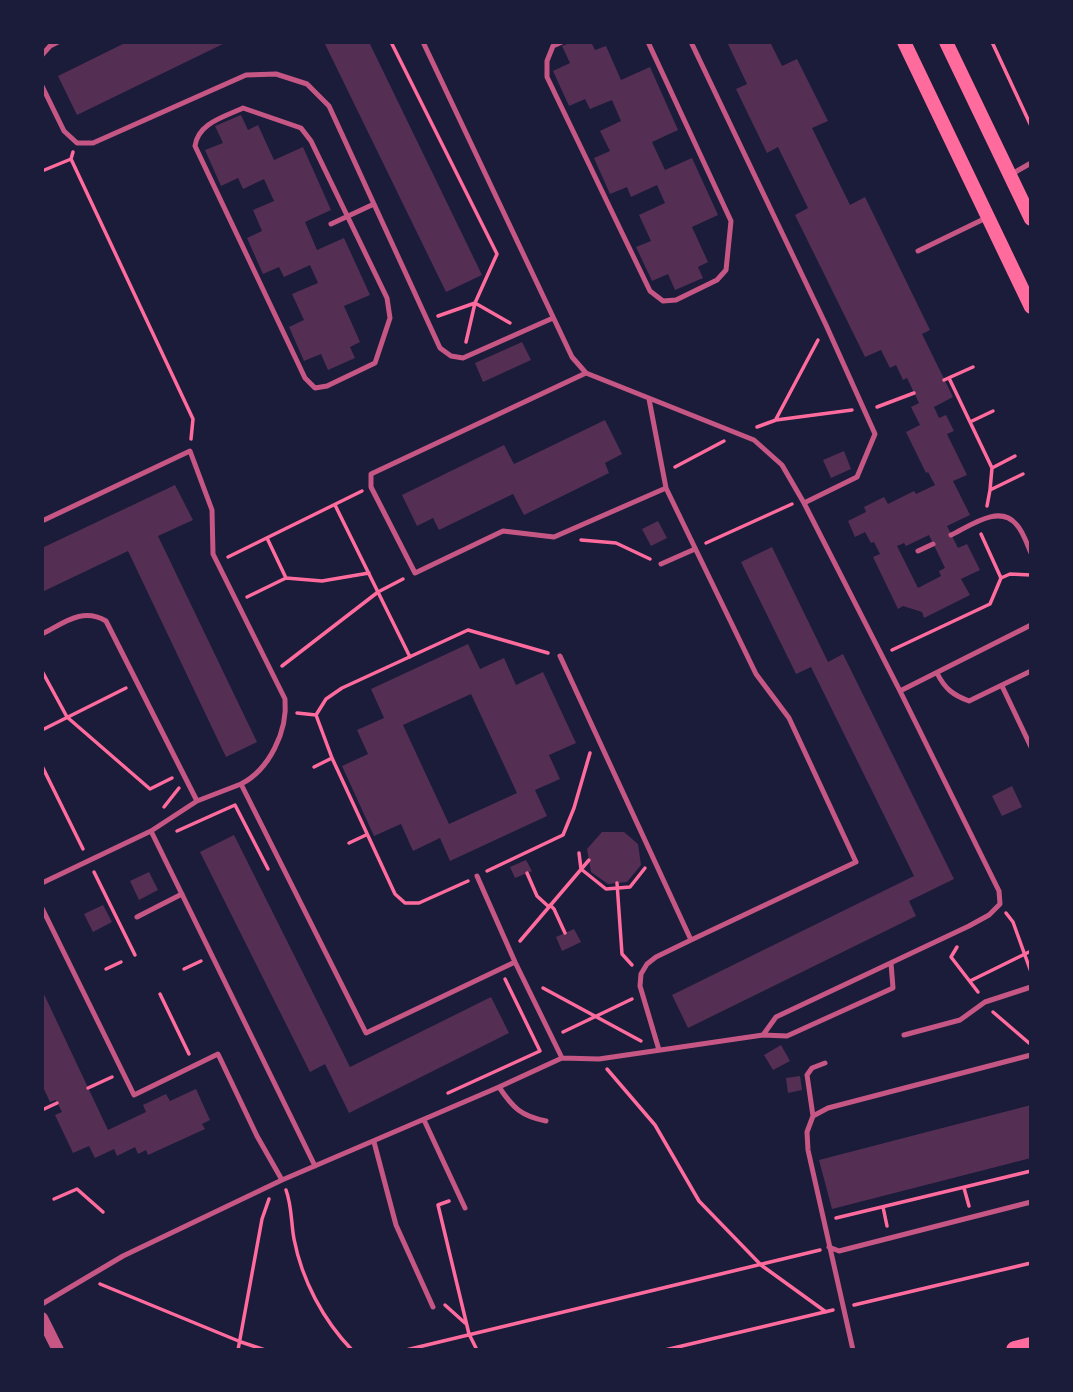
<!DOCTYPE html>
<html>
<head>
<meta charset="utf-8">
<style>
	body { margin:0 }
	#map { position:relative; width:1073px; height:1392px; overflow:hidden; background:#1b1b3a; font-family:"Nunito Sans",sans-serif }
	canvas { display:block }
	.frame { position:absolute; inset:0; border:44px solid #1b1b3a; pointer-events:none }
</style>
</head>
<body>
<div id="map">
<canvas width="1073" height="1392"></canvas>
<div class="frame"></div>
</div>
<script>
const g = document.querySelector('canvas').getContext('2d');
g.lineJoin = 'round';
function fill(path, color) {
  g.fillStyle = color;
  g.fill(path, 'evenodd');
}
function trace(path, color, width, dash) {
  g.strokeStyle = color;
  g.lineWidth = width;
  g.lineCap = dash ? 'butt' : 'round';
  g.setLineDash(dash || []);
  g.stroke(path);
}
fill(new Path2D(`
	M127 42H227L77 115 58 76Z
	M324 42H369L482 275 446 292Z
	M572 42H591L595 50 606 46 621 80 650 67 678 130 652 142 665 170 692 158 718 215 692 227 708 262 698 267 703 278 675 290 668 274 652 281 636 247 651 241 639 215 665 203 657 185 631 197 627 187 610 194 594 158 610 151 600 131 621 121 612 100 590 109 585 99 569 106 553 71 570 63 562 46Z
	M727 42H770L782 66 797 59 828 121 812 128 850 205 865 197 930 330 922 334 953 397 934 407 939 418 946 415 954 431 947 434 967 475 953 481 970 515 947 526 958 548 967 544 980 570 961 579 970 595 924 618 922 612 903 606 898 609 873 557 880 554 874 542 871 543 865 532 855 537 848 521 866 512 864 507 884 497 888 504 914 491 916 494 935 485 928 472 926 473 906 432 920 425 911 407 919 403 907 378 903 380 896 365 890 368 881 350 865 357 795 215 808 208 778 147 767 153 736 89 747 84ZM929 535 945 568 939 571 941 576 918 588 897 546 904 543 906 546Z
	M241 115 248 130 258 125 274 160 303 147 331 210 305 222 317 250 344 238 370 295 344 306 360 342 350 347 355 358 328 370 321 354 304 361 289 327 304 320 292 294 318 283 310 265 284 277 279 267 263 274 247 238 262 231 253 210 274 201 264 179 243 189 238 178 221 186 205 150 223 143 215 126Z
	M522 342 531 360 483 382 475 363Z
	M605 420 622 454 605 463 609 473 524 515 513 494 439 530 433 518 417 526 402 495 504 445 514 464Z
	M844 451 851 469 831 478 823 460Z
	M175 485 193 520 158 536 257 742 226 757 128 551 42 592V548Z
	M658 521 667 538 651 546 642 529Z
	M772 547 828 662 843 654 954 879 909 901 916 916 688 1028 672 995 914 876 811 667 796 674 741 562Z
	M468 644 480 669 504 658 516 685 543 672 576 743 549 755 560 779 535 790 547 816 450 861 440 838 413 851 401 824 374 836 342 766 368 754 357 730 384 718 371 689ZM471 694 517 793 449 824 403 725Z
	M1012 786 1022 807 1002 816 992 796Z
	M602 832H624L638 844 641 865 627 882 608 884 591 872 587 849Z
	M234 835 350 1067 491 997 509 1033 349 1113 325 1064 310 1072 200 852Z
	M526 860 532 871 515 878 510 867Z
	M149 872 158 890 139 900 130 881Z
	M103 905 112 922 93 932 84 914Z
	M574 929 581 942 562 951 556 937Z
	M42 990 108 1130 146 1112 143 1105 166 1094 170 1101 196 1089 210 1120 202 1124 205 1129 148 1155 146 1150 138 1154 135 1147 117 1156 114 1149 95 1158 89 1146 73 1153 55 1115 62 1112 56 1100 50 1102 42 1085Z
	M781 1045 790 1061 773 1070 764 1055Z
	M800 1076 802 1090 788 1093 786 1078Z
	M1031 1105V1158L832 1209 819 1160Z`), '#542f53');
trace(new Path2D(`
	M391 42 497 254 475 303 466 342
	M992 42 1031 126
	M73 152 71 159 193 419 191 439
	M42 171 71 159
	M438 316 475 303 510 323
	M949 378 992 468 990 490
	M944 380 973 367
	M877 407 914 393
	M776 419 818 340
	M970 422 993 411
	M757 427 776 420 852 410
	M675 467 724 441
	M992 468 1015 456
	M335 505 410 657
	M987 506 990 490 1023 474
	M267 538 286 578 322 581 369 573
	M581 540 616 543 650 559
	M706 543 792 504
	M228 557 362 491
	M1001 578 1010 574 1031 575
	M247 597 286 578
	M892 650 990 604 1001 578 981 534
	M282 666 378 592 403 579
	M42 671 67 717 150 789 172 778
	M297 713 316 715 326 699 342 688 468 630 548 653
	M316 715 332 758 395 894 405 903H419L468 881
	M42 730 126 688
	M42 766 83 849
	M314 767 332 758
	M164 807 179 788
	M177 831 235 805 268 869
	M349 843 366 835
	M579 853 581 869 606 889 630 887 645 868
	M487 871 563 835 574 808 590 753
	M94 872 135 955
	M527 873 537 896 549 907
	M617 883 622 954 632 965
	M550 905 554 909 565 933
	M1006 913 1013 922 1031 972
	M520 941 589 860
	M957 947 951 957 978 992
	M106 969 121 962
	M184 969 201 961
	M970 981 1031 951
	M543 988 641 1041
	M160 994 189 1054
	M993 1012 1029 1043
	M563 1032 632 999
	M607 1069 655 1125 699 1201 761 1265 826 1312
	M88 1088 112 1077
	M448 1093 540 1051 505 979
	M42 1110 57 1103
	M964 1188 969 1206
	M286 1190C292 1206 291 1223 294 1239 302 1280 323 1320 352 1350
	M54 1199 77 1189 103 1212
	M449 1201 438 1205 469 1334 477 1350
	M883 1207 887 1226
	M836 1218 1031 1171
	M100 1284 241 1342 265 1350
	M445 1305 465 1323
	M854 1305 1031 1263
	M238 1350 262 1219 269 1199
	M406 1350 820 1250
	M665 1350 833 1310`), '#ff6b9d', 3.5);
trace(new Path2D(`
	M562 42 553 46 547 61V77L650 291 663 301 676 300 717 280 726 270 731 221 648 42
	M691 42 826 325 875 434 857 477 804 503
	M42 55 50 46 58 42
	M42 86 64 131 77 143H93L246 75 276 74 307 84 329 106 440 348 451 356 463 358 553 318
	M243 108 301 128 311 141 387 298 390 318 375 363 327 386 315 388 305 378 195 146C198 123 224 117 243 108Z
	M1010 175 1031 163
	M331 224 374 204
	M918 251 988 217
	M586 373 371 474V487L415 573 503 531 554 537 666 488
	M649 399 666 488 756 674 789 718 856 862 691 940 656 957 647 964 641 974 640 986 659 1050
	M42 521 190 451 212 510 213 554 285 699C288 731 269 770 241 784
	M951 535C970 526 999 504 1016 524 1023 531 1027 544 1031 553
	M918 551 933 544
	M661 564 695 549
	M42 634C64 623 82 607 106 621L197 801
	M560 656 691 940
	M937 673C945 689 953 695 969 701L1031 671
	M1002 686 1031 747
	M900 691 1031 625
	M151 831 315 1166
	M477 876 515 962
	M42 883 151 831 197 801 241 784 366 1033 515 962 562 1058
	M42 908 134 1095 218 1054 257 1136 282 1180
	M137 917 182 894
	M763 1035 787 1036 893 988 891 963
	M904 1035 960 1020 985 1002 1031 987
	M499 1087C513 1108 521 1116 546 1121
	M813 1116 807 1075 812 1068 825 1063
	M424 1120 465 1208
	M374 1142 396 1225 433 1307
	M829 1247 839 1251 1031 1202
	M42 1304 123 1256 282 1180 499 1087 562 1058 599 1059 763 1035 776 1017 969 926 989 915 1000 904 999 891 900 691 804 503 782 465 754 440 586 373 572 357 423 42
	M853 1350 808 1150 807 1132 813 1116 828 1108 1031 1055`), '#c65784', 5);
trace(new Path2D(`
	M42 1318 58 1350`), '#c65784', 12);
trace(new Path2D(`
	M904 42 1031 307
	M946 42 1031 219`), '#ff6b9d', 14);
trace(new Path2D(`
	M1015 1350 1031 1346`), '#ff6b9d', 18);
</script>
</body>
</html>
